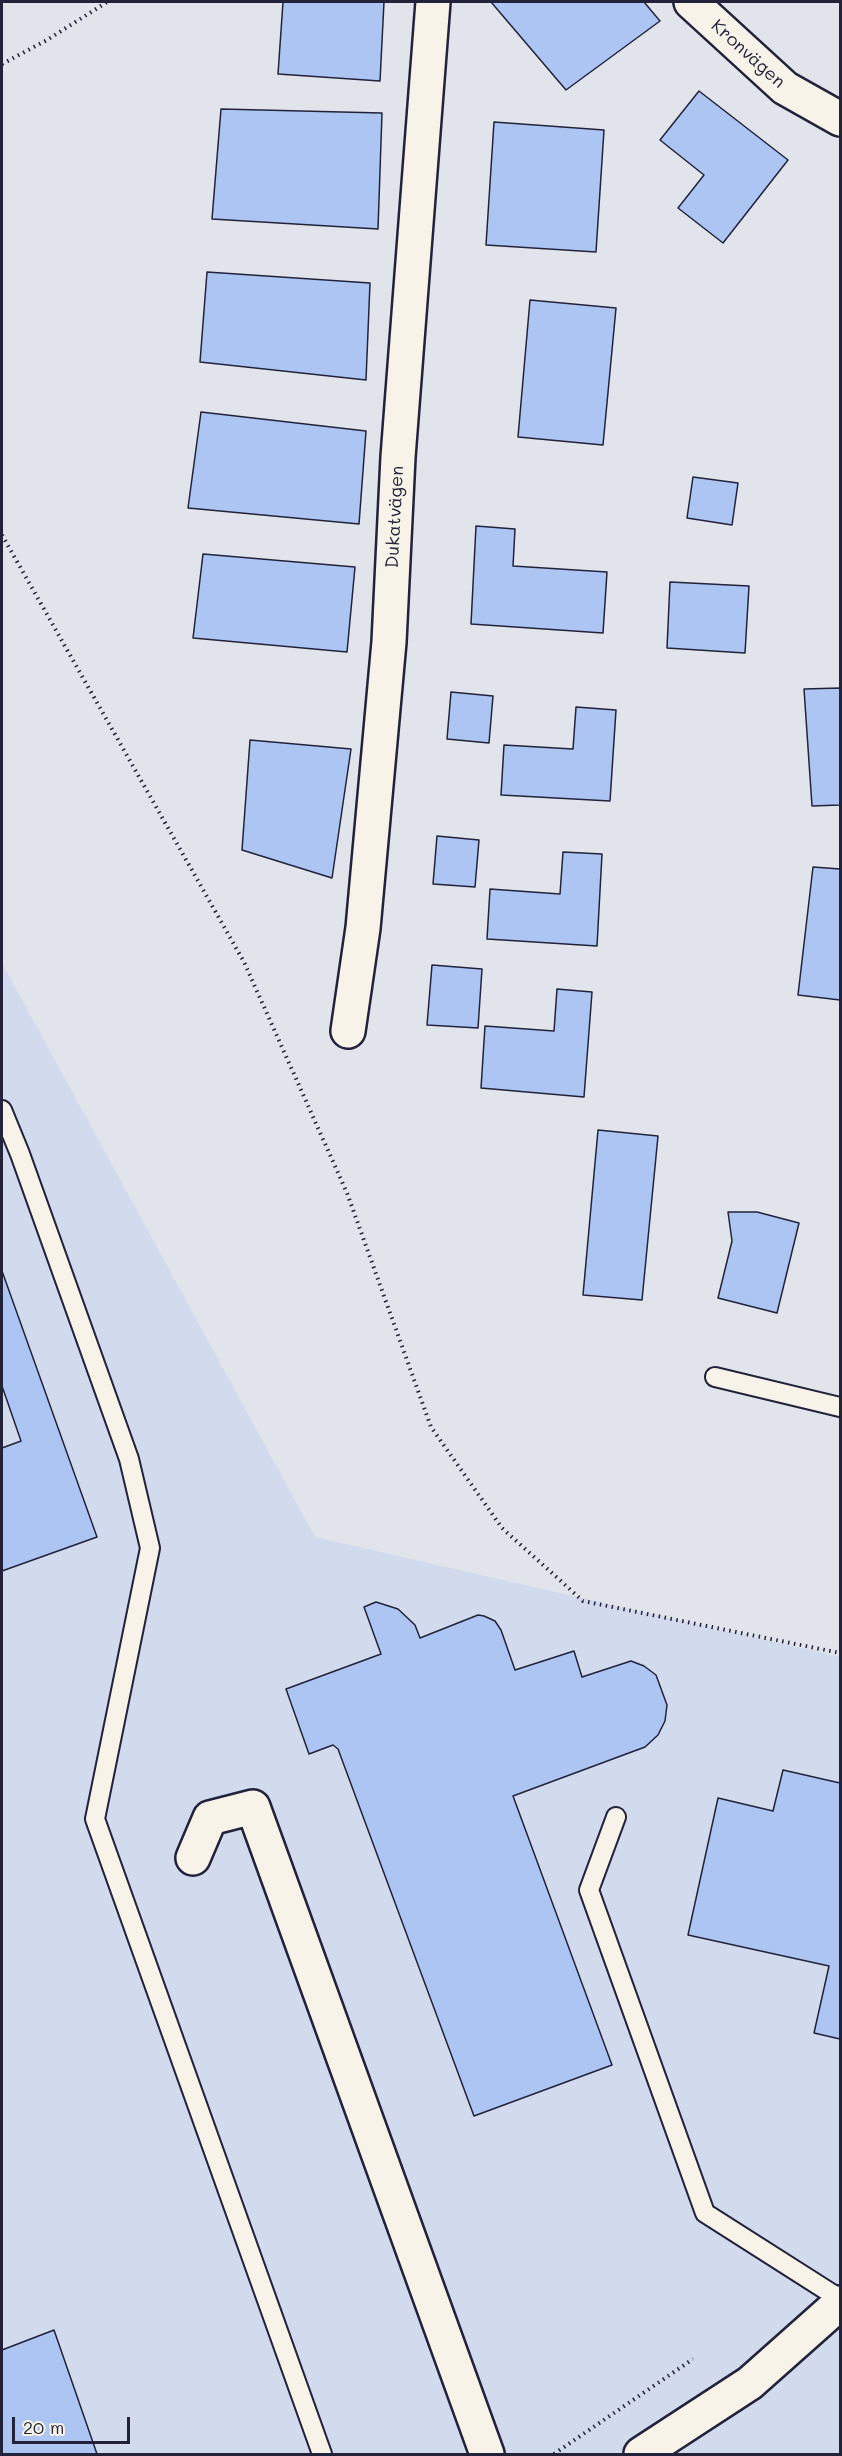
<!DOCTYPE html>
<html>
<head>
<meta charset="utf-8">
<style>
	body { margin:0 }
	#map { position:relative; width:842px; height:2456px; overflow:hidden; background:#e1e5eb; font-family:Mali,sans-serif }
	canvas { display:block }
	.frame { position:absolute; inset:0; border:3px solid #22223b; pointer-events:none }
	.scale { position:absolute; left:12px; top:2417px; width:118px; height:27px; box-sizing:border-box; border:3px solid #22223b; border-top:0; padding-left:8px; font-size:18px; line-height:21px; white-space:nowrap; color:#22223b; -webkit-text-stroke:4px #f7f3e8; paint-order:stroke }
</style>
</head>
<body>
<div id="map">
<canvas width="842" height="2456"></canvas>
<div class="frame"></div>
<div class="scale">20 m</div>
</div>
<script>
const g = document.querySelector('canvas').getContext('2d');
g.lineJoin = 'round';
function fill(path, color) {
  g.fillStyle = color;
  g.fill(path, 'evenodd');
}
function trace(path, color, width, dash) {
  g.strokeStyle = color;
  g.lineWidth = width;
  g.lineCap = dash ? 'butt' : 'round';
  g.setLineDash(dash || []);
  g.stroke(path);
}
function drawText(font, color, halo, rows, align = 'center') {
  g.font = font + ' Mali,sans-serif';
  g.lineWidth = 6;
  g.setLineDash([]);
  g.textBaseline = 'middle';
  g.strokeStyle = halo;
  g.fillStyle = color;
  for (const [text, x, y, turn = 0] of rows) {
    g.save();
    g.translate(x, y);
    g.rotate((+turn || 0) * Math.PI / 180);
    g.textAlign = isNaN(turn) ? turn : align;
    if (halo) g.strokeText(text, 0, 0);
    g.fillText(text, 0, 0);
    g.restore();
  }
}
fill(new Path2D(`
	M2 963 315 1537 840 1657V2454H2Z`), '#d1dbed');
const building = new Path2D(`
	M283 2H384L380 81 278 74Z
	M491 2H644L660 21 566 90Z
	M699 91 788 160 723 243 678 208 704 175 660 140Z
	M221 109 382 113 378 229 212 219Z
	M494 122 604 130 596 252 486 245Z
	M207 272 370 283 366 380 200 362Z
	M530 300 616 308 603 445 518 437Z
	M201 412 366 431 359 524 188 508Z
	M693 477 738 483 732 525 687 518Z
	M476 526 515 529 513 566 607 572 603 633 471 624Z
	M203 554 355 567 347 652 193 638Z
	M670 582 749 586 745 653 667 648Z
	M840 688V805L812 806 804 689Z
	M451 692 493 696 489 743 447 739Z
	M576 707 616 710 610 801 501 795 504 745 573 749Z
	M250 740 351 749 332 878 242 850Z
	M437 836 479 840 475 887 433 884Z
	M563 852 602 854 597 946 487 939 490 889 560 894Z
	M813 867 840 869V1000L798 995Z
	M432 965 482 969 478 1028 427 1025Z
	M557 989 592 992 584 1097 481 1088 485 1026 554 1031Z
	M598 1130 658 1136 642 1300 583 1295Z
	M728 1212H757L799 1223 777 1313 718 1298 732 1241Z
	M2 1271 97 1537 2 1571V1448L21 1441 2 1386Z
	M376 1602 398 1609 415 1625 420 1638 478 1615 484 1616 495 1621 501 1630 515 1670 574 1651 582 1677 631 1661 644 1666 656 1675 667 1705 665 1721 658 1735 645 1747 513 1796 612 2065 474 2116 338 1749 333 1745 309 1754 286 1689 381 1654 364 1607Z
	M783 1770 840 1783V2039L814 2033 829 1966 688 1935 718 1798 773 1811Z
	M54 2330 97 2454H2V2350Z`);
fill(building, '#adc5f3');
trace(building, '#22223b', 1.5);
const service = new Path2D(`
	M2 1110 20 1154 129 1459 150 1548 95 1819 322 2454
	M715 1377 840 1407
	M616 1817 589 1890 705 2213 840 2299`);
const minor = new Path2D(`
	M691 2 785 88 840 119
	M348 1031 363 928 389 642 398 457 433 2
	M193 1858 210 1818 253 1807 487 2454
	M641 2454 750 2383 840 2303`);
trace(service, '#22223b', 22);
trace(minor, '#22223b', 38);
trace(new Path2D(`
	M2 64 47 40 107 2
	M2 535 244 962 347 1193 431 1427 502 1528 583 1601 840 1653
	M554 2454 693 2359`), '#22223b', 4, [1.5, 4.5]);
trace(service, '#f7f3e8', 18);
trace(minor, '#f7f3e8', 33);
drawText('18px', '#22223b', '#f7f3e8', [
	["Kronvägen",748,54,42],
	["Dukatvägen",395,517,-87]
]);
</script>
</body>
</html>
